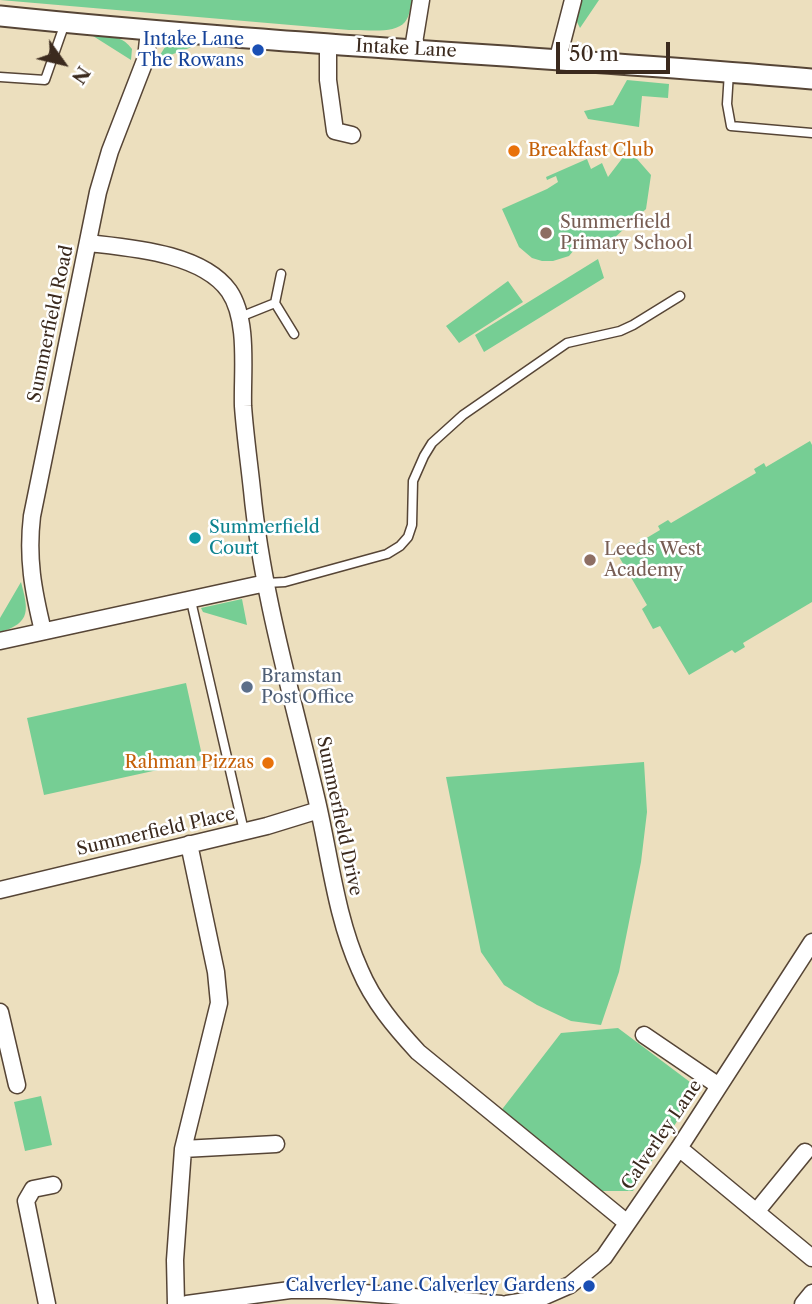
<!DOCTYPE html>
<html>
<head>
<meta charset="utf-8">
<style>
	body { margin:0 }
	#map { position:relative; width:812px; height:1304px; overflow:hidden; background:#ecdfbe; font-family:"Libre Caslon Text",serif }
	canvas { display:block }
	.north { position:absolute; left:28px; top:28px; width:70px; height:70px; -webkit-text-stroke:5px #fff; paint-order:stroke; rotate:124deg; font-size:19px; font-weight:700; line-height:28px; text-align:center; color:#3b2a1e }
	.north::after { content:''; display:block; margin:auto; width:24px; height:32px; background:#3b2a1e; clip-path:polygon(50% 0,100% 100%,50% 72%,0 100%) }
	.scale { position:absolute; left:556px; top:42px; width:114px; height:32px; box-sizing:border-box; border:4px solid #3b2a1e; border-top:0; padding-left:9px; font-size:21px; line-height:24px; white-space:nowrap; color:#3b2a1e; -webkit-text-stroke:5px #fff; paint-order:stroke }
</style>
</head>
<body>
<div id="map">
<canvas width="812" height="1304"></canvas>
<div class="north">N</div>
<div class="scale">50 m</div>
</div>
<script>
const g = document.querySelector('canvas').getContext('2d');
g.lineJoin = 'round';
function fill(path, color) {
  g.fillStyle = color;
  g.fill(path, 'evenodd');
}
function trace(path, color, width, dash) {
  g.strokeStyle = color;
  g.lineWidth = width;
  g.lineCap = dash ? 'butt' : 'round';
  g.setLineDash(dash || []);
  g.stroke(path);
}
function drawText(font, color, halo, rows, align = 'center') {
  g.font = font + ' "Libre Caslon Text",serif';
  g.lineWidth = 5;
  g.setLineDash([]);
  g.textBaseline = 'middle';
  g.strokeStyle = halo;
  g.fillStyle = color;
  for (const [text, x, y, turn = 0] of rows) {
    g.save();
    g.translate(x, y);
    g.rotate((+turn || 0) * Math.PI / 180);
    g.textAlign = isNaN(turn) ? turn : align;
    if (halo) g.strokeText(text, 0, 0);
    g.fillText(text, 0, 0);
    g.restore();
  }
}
fill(new Path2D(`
	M0 0H412C410 7 410 16 405 22 394 35 364 29 349 30Z
	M581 0H599L580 28 576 20Z
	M93 36C109 36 122 35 132 49L131 60Z
	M179 41 200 44 157 60 165 47Z
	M627 80 669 84 668 98 642 96 639 127 588 119 584 111 613 105Z
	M627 152 637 159 651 175 646 209 613 239 602 241 584 238 569 256 553 261H542L532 258 519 247 502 209 547 189 558 182 556 176 547 180 546 177 587 159 591 169 602 163 608 177Z
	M598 259 604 278 484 352 475 335Z
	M508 281 523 302 459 343 446 326Z
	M810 441 812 445V602L743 643 745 647 735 653 732 650 689 675 660 626 653 629 642 609 647 605 618 555 660 530 658 526 668 520 671 523 756 473 754 469 764 463 766 467Z
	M21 582C28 609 32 623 0 632V618Z
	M242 599 247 625 203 612 201 608Z
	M186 683 203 760 44 795 27 718Z
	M644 762 647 812 641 862 619 972 601 1025 571 1021 537 1005 504 985 481 952 446 777Z
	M618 1028 698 1088 633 1191H595L500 1112 561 1033Z
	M41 1096 52 1145 25 1151 14 1102Z`), '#76ce94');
const service = new Path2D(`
	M729 72 727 104 731 126 812 133
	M0 77 45 80 65 23
	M275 303 281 274
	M240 317 275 303 294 334
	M266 583 285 582 387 554 400 546 408 537 412 525 413 481 424 456 432 443 463 415 567 343 620 331 633 325 680 296
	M191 601 244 831`);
const minor = new Path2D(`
	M328 44V80L335 131 352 135
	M413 49 421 0
	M558 58 573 0
	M88 243C131 248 202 253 229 291 249 320 242 372 243 406 245 434 249 462 252 490 262 595 293 698 317 801 330 857 336 917 360 970 373 1001 395 1027 418 1052L626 1222
	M43 631C33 590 27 558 32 516L98 192 110 151 146 58 149 31
	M0 641 266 583
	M0 890 267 826 319 810
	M0 1012 17 1085
	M644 1035 719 1086
	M679 1148 812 1258
	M183 1149 276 1144
	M756 1212 805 1152
	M47 1304 26 1201 33 1189 53 1185
	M176 1304 175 1260 183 1149 219 1003 216 972 189 844
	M187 1304 290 1290H326L501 1304
	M507 1304 538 1299 570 1285 604 1257 679 1148 812 942
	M803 1304 812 1293`);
const tertiary = new Path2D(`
	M0 16C270 44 541 56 812 79`);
trace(service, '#564536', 11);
trace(minor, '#564536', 19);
trace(tertiary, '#564536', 23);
trace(service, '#fff', 8);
trace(minor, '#fff', 16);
trace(tertiary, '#fff', 19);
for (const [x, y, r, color] of [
	[258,50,7,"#1a4fb4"],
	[514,151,7,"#e8710a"],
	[546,233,7,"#8d6e63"],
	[195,538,7,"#0f9aa8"],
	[590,560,7,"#8d6e63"],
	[247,687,7,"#5c6f8a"],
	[268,763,7,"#e8710a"],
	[589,1286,7,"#1a4fb4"]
]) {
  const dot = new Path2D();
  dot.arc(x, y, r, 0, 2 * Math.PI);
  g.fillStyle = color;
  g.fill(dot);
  trace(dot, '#fff', 2.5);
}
drawText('18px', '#164399', '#fff', [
	["Intake Lane",244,40],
	["The Rowans",244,61],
	["Calverley Lane Calverley Gardens",575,1286]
], 'right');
drawText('18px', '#3b2a1e', '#fff', [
	["Intake Lane",406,49,3],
	["Summerfield Road",51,324,-78],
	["Summerfield Drive",339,816,78],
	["Summerfield Place",156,832,-13],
	["Calverley Lane",662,1135,-56]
]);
drawText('18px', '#c56008', '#fff', [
	["Breakfast Club",528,151],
	["Rahman Pizzas",254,763,"right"]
], 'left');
drawText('18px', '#785e54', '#fff', [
	["Summerfield",560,223],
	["Primary School",560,244],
	["Leeds West",604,550],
	["Academy",604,571]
], 'left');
drawText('18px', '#0d838f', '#fff', [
	["Summerfield",209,528],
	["Court",209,549]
], 'left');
drawText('18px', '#4e5e75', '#fff', [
	["Bramstan",261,677],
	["Post Office",261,698]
], 'left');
</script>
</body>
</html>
